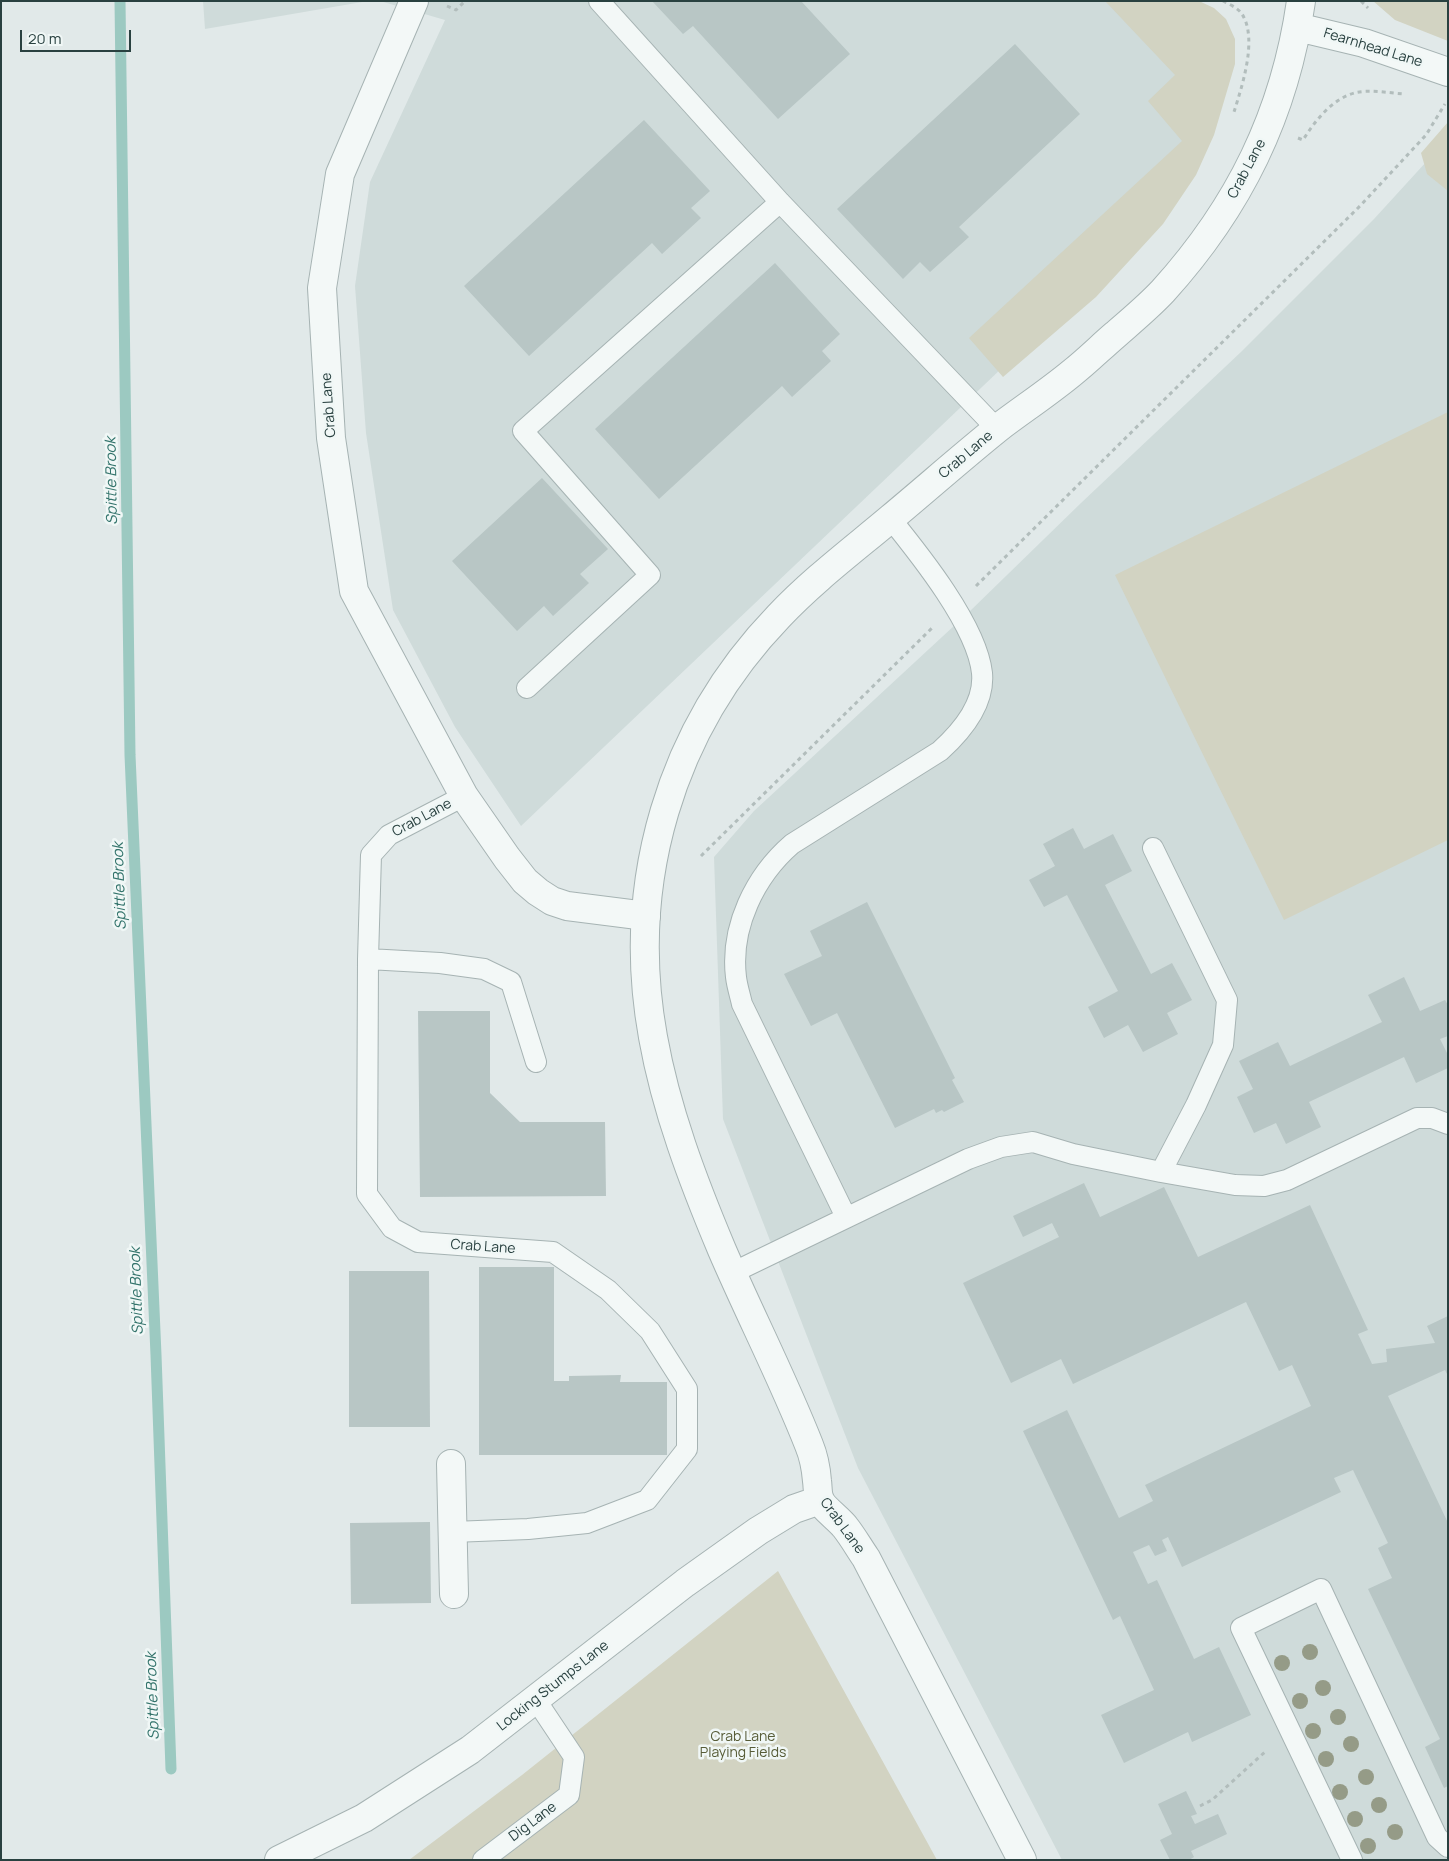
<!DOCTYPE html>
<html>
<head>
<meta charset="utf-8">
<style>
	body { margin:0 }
	#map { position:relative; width:1449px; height:1861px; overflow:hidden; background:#e1e9e9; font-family:Manrope,sans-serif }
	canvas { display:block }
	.frame { position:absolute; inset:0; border:2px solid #294140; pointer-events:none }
	.scale { position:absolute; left:20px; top:30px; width:111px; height:22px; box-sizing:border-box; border:2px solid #294140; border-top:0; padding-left:6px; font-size:15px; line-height:18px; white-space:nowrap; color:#294140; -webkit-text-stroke:4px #f0f7f6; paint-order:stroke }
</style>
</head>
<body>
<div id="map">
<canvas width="1449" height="1861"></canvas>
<div class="frame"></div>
<div class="scale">20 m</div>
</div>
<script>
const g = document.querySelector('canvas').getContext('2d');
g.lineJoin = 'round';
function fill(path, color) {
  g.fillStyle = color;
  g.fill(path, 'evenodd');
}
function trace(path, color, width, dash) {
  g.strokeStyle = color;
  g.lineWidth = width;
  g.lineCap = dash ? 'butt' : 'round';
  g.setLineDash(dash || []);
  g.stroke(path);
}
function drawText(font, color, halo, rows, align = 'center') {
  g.font = font + ' Manrope,sans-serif';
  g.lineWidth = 5;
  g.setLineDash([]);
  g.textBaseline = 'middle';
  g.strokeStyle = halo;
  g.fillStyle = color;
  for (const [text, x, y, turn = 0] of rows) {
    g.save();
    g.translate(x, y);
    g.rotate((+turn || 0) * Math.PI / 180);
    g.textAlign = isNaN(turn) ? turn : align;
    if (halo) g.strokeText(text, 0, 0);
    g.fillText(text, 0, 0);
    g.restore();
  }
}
fill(new Path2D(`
	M203 1H368L205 29Z
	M380 1H1176L1185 178 1003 367 521 826 455 727 393 610 366 433 355 286 370 182 445 20Z
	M1448 138V1860H1062L858 1468 723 1119 714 857 754 811 969 612 1081 503 1242 351 1374 219Z`), '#cfdbda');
fill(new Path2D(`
	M1105 1H1199L1214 8 1226 19 1235 39V64L1214 135 1196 175 1163 224 1096 297 1003 377 969 338 1182 141 1148 101 1175 75Z
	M1373 1H1448V41L1395 20Z
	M1448 122V191L1427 174 1421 153Z
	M1448 412V840L1284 920 1115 575Z
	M778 1571 937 1860H409L522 1775Z`), '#d2d3c2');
trace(new Path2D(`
	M120 1 130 755 156 1355 171 1769`), '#9cc9c1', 11);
fill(new Path2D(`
	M652 1H801L850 54 778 119 693 26 683 34Z
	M1015 44 1080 114 959 227 969 237 930 272 920 262 903 279 837 209Z
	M644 120 710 191 691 208 701 218 662 254 652 243 529 356 464 286Z
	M775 263 840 334 822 351 831 361 792 397 782 386 659 499 595 429Z
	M542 478 608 549 580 574 589 583 553 616 544 606 517 631 452 561Z
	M1073 828 1084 849 1113 834 1132 871 1105 885 1151 974 1172 963 1192 1000 1167 1013 1178 1034 1143 1052 1128 1025 1104 1038 1088 1007 1118 991 1067 895 1044 907 1029 880 1055 866 1043 844Z
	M867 902 955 1078 952 1080 964 1102 944 1112 942 1110 936 1113 934 1109 895 1128 837 1013 811 1026 784 974 822 956 810 931Z
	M1404 977 1420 1011 1445 1000 1448 1005V1036L1440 1039 1448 1055V1068L1416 1083 1404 1057 1309 1102 1321 1127 1286 1144 1276 1123 1254 1133 1237 1097 1253 1089 1239 1061 1278 1042 1290 1066 1382 1022 1368 995Z
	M418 1011H490V1093L520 1122H605L606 1196 420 1197Z
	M1084 1183 1100 1217 1164 1187 1198 1257 1310 1205 1368 1330 1358 1334 1372 1364 1387 1362 1386 1349 1435 1343 1427 1326 1448 1316V1376L1445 1370 1388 1396 1448 1523V1786L1444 1788 1425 1747 1440 1739 1368 1589 1392 1578 1378 1548 1388 1543 1353 1470 1334 1478 1341 1492 1182 1567 1168 1537 1162 1540 1167 1551 1155 1556 1149 1545 1133 1552 1148 1584 1157 1580 1194 1659 1219 1647 1251 1715 1192 1742 1188 1732 1124 1763 1101 1715 1154 1690 1120 1616 1113 1620 1023 1431 1067 1410 1119 1518 1153 1501 1145 1485 1311 1406 1292 1365 1279 1371 1246 1302 1073 1384 1061 1359 1011 1383 963 1283 1059 1237 1052 1223 1023 1237 1013 1216Z
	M479 1267H554V1381H569V1376L621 1375 620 1382H667V1455H479Z
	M349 1271H429L430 1427H349Z
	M430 1522 431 1603 351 1604 350 1523Z
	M1186 1791 1197 1814 1191 1816 1195 1824 1218 1814 1227 1834 1191 1851 1194 1857 1189 1860H1170L1160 1840 1172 1834 1158 1804Z`), '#b8c6c5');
const service = new Path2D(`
	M599 1 780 202 997 429
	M527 688 650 575 523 431 780 202
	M1153 848 1227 1000 1223 1045 1196 1105 1161 1172
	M368 959 440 963 484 969 511 982 536 1062
	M846 1217 742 1004C740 995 737 986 736 977 730 927 755 876 792 844L940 751C961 732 985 704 982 673 977 626 920 555 890 518
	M732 1273 968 1159 1001 1147 1033 1142 1073 1154 1161 1172 1235 1185 1264 1186 1287 1180 1417 1118H1432L1448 1124
	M453 1532 528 1529 587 1523 647 1500 687 1449V1389L650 1331 608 1290 553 1252 418 1242 392 1228 367 1194 368 959 371 855 389 835 464 796
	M483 1860 569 1795 574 1757 536 1700
	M1352 1860 1241 1628 1321 1589 1437 1837 1448 1847`);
const minor = new Path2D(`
	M414 1 340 174 322 288 331 438 354 591 464 796 507 858 525 881 538 892 552 901 567 906 646 916
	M451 1464 454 1594`);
const tertiary = new Path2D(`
	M1297 27 1364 43 1448 72
	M279 1860 364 1818 470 1750 685 1583 758 1531 794 1509 820 1500
	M1022 1860 866 1558C859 1548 853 1537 845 1527 839 1519 823 1508 820 1500 817 1494 818 1487 817 1481 816 1468 814 1457 809 1445 783 1379 750 1315 722 1250 693 1181 666 1110 653 1037 625 883 670 729 779 616 813 580 853 550 891 518 927 488 962 457 998 428 1023 409 1049 392 1073 372 1087 361 1101 347 1115 335 1131 321 1148 307 1163 291 1239 207 1285 114 1301 1`);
trace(service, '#a6b3b3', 22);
trace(minor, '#a6b3b3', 30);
trace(tertiary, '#a6b3b3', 30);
trace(new Path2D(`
	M1223 1C1229 4 1238 8 1242 14 1258 39 1242 86 1234 112L1236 113
	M1361 1 1368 8
	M447 6 456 10 465 1
	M1298 138 1303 140C1315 121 1331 100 1354 93 1369 89 1389 93 1404 94
	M976 586 1360 206 1426 135 1445 104
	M701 856 933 627
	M1200 1806 1212 1800 1266 1751`), '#b2bdbc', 3, [4, 4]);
trace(service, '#f3f8f7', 20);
trace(minor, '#f3f8f7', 28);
trace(tertiary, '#f3f8f7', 28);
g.fillStyle = '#959b87';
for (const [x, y] of [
	[1310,1652],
	[1282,1663],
	[1323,1688],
	[1300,1701],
	[1338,1717],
	[1313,1731],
	[1351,1744],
	[1326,1759],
	[1366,1777],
	[1340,1792],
	[1379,1805],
	[1355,1819],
	[1395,1832],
	[1368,1846]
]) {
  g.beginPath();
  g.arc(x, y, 8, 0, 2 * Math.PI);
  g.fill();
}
drawText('14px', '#294140', '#f0f7f6', [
	["Fearnhead Lane",1373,48,17],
	["Crab Lane",1247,169,-62],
	["Crab Lane",329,405,-94],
	["Crab Lane",966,455,-40],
	["Crab Lane",422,818,-28],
	["Crab Lane",483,1247,4],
	["Crab Lane",842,1526,54],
	["Locking Stumps Lane",553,1686,-38],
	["Dig Lane",533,1822,-37]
]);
drawText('14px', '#575c37', '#f0f7f6', [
	["Crab Lane",743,1737],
	["Playing Fields",743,1753]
]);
drawText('italic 15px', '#34746c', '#f0f7f6', [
	["Spittle Brook",112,481,-91],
	["Spittle Brook",120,886,-92],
	["Spittle Brook",137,1291,-92],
	["Spittle Brook",153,1696,-92]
]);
</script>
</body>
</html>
